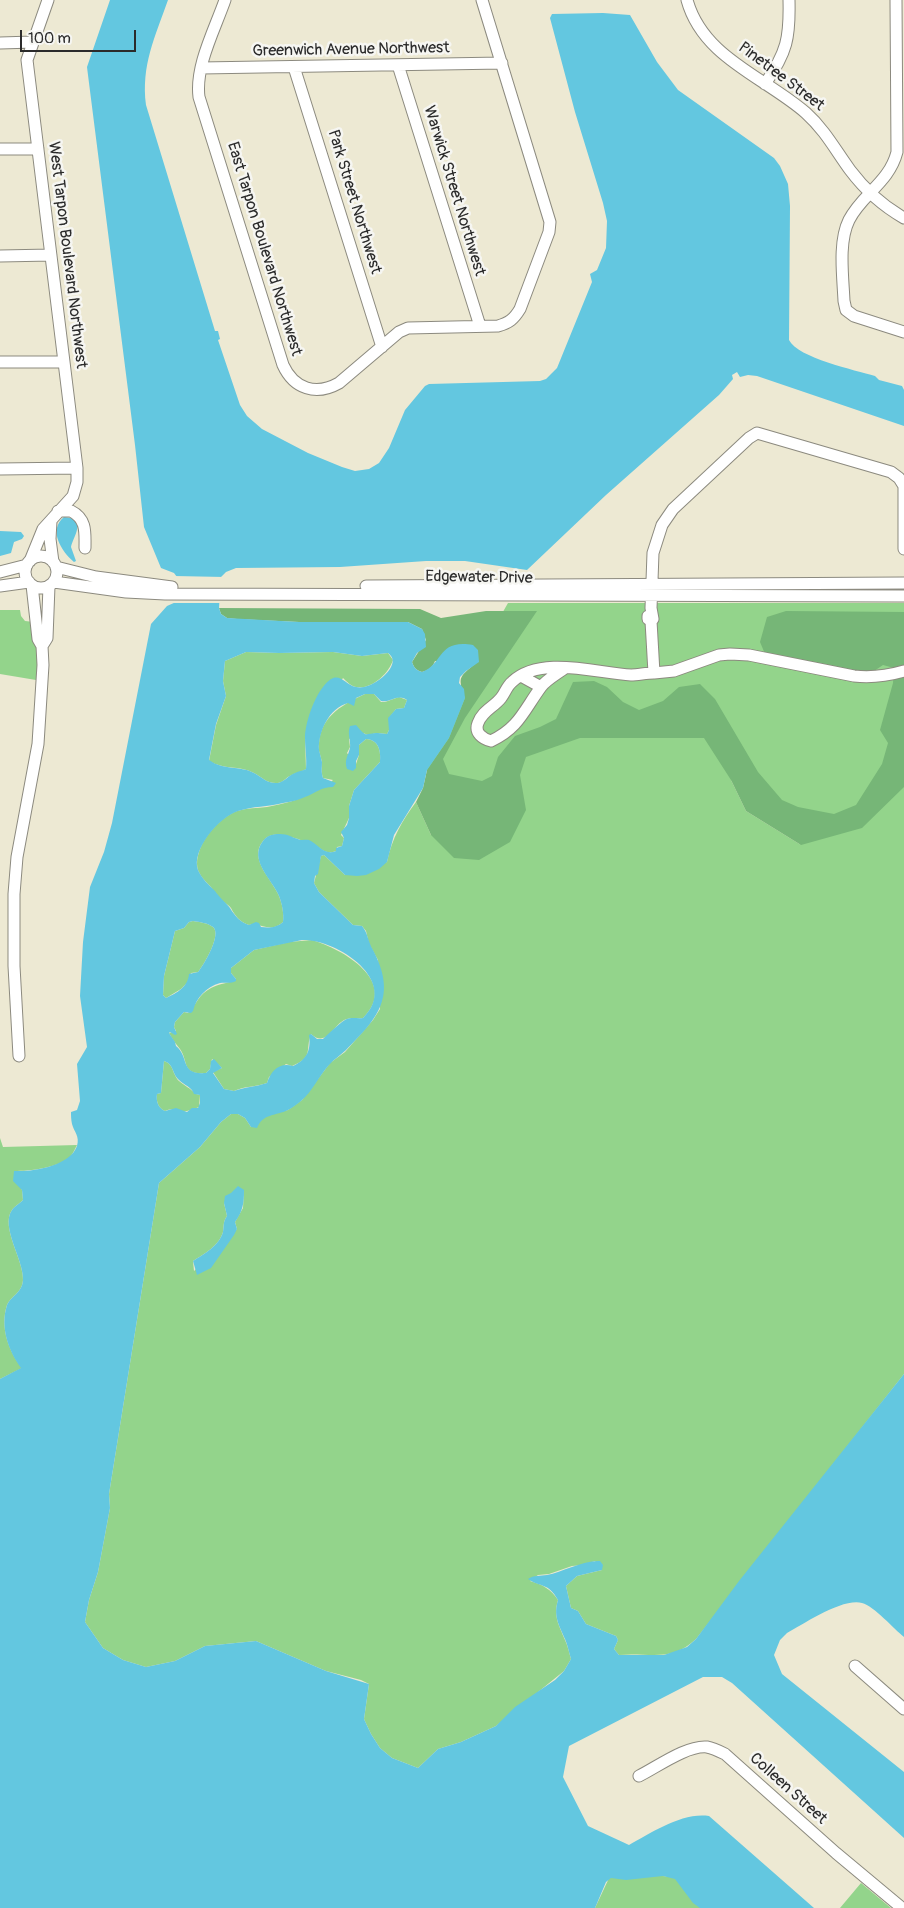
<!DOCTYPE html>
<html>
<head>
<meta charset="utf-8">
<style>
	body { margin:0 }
	#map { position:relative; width:904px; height:1908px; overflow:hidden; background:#ede9d3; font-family:Pangolin,sans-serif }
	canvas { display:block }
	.scale { position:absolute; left:20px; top:30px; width:116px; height:22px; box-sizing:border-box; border:2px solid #2b2b2b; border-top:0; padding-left:6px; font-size:15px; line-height:18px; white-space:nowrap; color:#2b2b2b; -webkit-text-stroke:4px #f6f6f2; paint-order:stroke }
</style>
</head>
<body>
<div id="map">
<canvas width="904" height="1908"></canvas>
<div class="scale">100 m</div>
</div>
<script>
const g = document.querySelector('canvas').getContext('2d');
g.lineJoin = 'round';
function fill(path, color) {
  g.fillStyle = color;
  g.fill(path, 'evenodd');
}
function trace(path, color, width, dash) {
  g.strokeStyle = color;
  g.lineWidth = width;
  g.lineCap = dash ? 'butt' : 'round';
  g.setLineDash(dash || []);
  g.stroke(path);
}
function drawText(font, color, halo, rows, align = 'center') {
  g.font = font + ' Pangolin,sans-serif';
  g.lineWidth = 5;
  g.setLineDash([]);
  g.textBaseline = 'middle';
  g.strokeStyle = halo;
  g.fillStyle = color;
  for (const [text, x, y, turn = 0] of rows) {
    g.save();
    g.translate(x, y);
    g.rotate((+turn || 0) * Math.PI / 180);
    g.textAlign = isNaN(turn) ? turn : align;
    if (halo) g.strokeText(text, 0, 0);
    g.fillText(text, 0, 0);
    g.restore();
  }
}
fill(new Path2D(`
	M508 603H904V1374L696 1639C671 1663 649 1652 619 1655L614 1649 618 1640 616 1636 586 1624 578 1611 571 1608 566 1586 577 1576 602 1570 595 1561 583 1565 572 1566 549 1574 538 1575 530 1581C543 1585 551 1589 558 1600 553 1616 559 1625 565 1640 568 1646 569 1653 571 1659L564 1671 496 1726 461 1742 438 1749 418 1768 392 1758 380 1748 371 1734 364 1719 369 1684 361 1680 326 1671 256 1641 205 1646 175 1661 146 1667 123 1660 103 1648 85 1622 89 1600 98 1572 110 1508 109 1494 159 1183 200 1147 221 1122 231 1114H238L245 1118 251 1127 267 1115 288 1110 302 1100 330 1063 345 1052 373 1020 380 1009 378 960 369 944 366 931 362 926 353 925 319 892 314 883 321 856 324 855 345 875 387 862C392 838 402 821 416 802L431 835 492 792 415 766ZM731 780 801 845 746 811ZM244 1190 243 1208 235 1222 237 1229 194 1271 193 1261C204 1254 219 1246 223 1232 224 1225 223 1222 227 1216L224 1203Z
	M0 610H20L21 616 25 621 34 622 42 681 0 674Z
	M246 652 279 653 333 652 362 656 388 653 393 660C389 673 372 690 356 687 351 686 347 682 343 678L305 737 306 769C300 773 294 773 288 777 285 779 283 782 278 783 267 784 262 777 254 773 239 765 224 770 209 761L216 725 226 696 223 681 225 661Z
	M365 694H374L381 702H385L399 697 407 700 404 708 396 709 389 718V730L387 734 377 733 368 735 363 733 349 739 350 747 347 753 356 764 359 755V745L366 739C379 740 381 751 380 762L354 790 349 806V818L341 835 344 838 342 846 337 847 336 851C324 856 318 845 309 841 306 839 301 841 298 839 292 837 287 836 280 835 273 834 268 835 263 841 248 859 272 879 279 896 282 904 284 912 283 922 270 934 261 922 249 925 240 922 235 916 231 908 229 905 225 903 222 901 218 896 214 891 210 886 204 880 197 873 197 864 197 843 218 818 237 811 247 808 257 808 267 807 283 804 299 800 314 792 321 788 327 787 333 780L323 778C321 772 322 768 322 762 321 758 320 754 319 751 317 718 340 706 365 694Z
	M193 921C199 922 208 923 213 927 222 934 204 965 198 972L191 973 187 983 181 989 166 998 163 995 164 976 175 931 184 928 189 922Z
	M312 940C343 949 400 982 363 1018 357 1019 352 1017 347 1019 334 1022 327 1049 311 1034 305 1050 314 1057 292 1066L286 1064 269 1077 267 1083C256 1087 244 1086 234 1091L224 1089 213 1072 222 1068 212 1059 210 1069 206 1073C181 1075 189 1062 180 1049 176 1044 172 1039 169 1033L176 1031 174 1027 175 1022 184 1012 188 1013C197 1004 198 995 211 988 220 983 228 984 236 979L231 973V968L254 950 289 942Z
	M164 1061C174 1064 172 1074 179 1081 185 1086 190 1088 196 1094L200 1095 199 1107C196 1108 191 1110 187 1111 179 1113 174 1107 165 1111 158 1108 156 1101 157 1094L161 1093Z
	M0 1138 3 1147 77 1145C75 1149 73 1153 71 1156 59 1168 30 1171 14 1171L22 1190 23 1200C20 1203 14 1207 12 1210 0 1227 24 1260 23 1280 22 1293 12 1295 7 1305 0 1327 8 1350 22 1368L0 1379Z
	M610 1876H663L678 1878 703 1908H595Z
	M861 1883 891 1908H840Z`), '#93d48b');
fill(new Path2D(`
	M219 608 420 609 441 618 486 611H537L465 718 443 759 449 774 482 781 492 776 498 757 515 736 540 727 556 719 573 682 594 681 607 687 623 702 639 710 663 701 679 687 700 684 715 699 758 772 782 800 798 807 834 814 856 805 882 764 888 743 880 730 893 683 894 668 883 665 868 675 768 661 760 642 767 617 786 611 904 612V787L862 828 801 845 746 811 731 780 704 738H580L526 757 520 775 526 810 510 842 479 860 454 858 431 835 416 802 423 788 427 770 449 738 465 698C459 679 457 678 474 665L435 661C432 668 429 670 422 672 416 670 414 668 412 662L426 640 422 629 408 622H299L237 619 227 618 221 614Z`), '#76b677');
fill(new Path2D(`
	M110 0H168C155 37 141 65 146 105L215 331H218L220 339 218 340 240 405 247 416 262 429 308 453 342 467 355 471 369 469 379 463 389 448 405 410 425 386 429 384 540 381 546 379 557 368 592 282 590 274 597 270 606 248 607 221 603 203 575 112 550 18 552 14 603 13 630 15 657 62 678 90 774 158 780 166 788 184 790 206 789 340C798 358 855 370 875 376L879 380 902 386 904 390V426L757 376 748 375 740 377 737 372 732 375 733 379 719 395 606 495 527 570 465 561H426L340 567 236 568 226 572 221 577 219 608 221 614 227 618 299 622H408L422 629 425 634 426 647 417 653 412 662C414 668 416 670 422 672 444 664 437 639 473 645L478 650 479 662 466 671 460 677 459 683 464 689 465 698 449 738 427 770 423 788 394 835 387 862 379 869 366 875 357 876 345 875 324 855 321 856 318 874 315 876 314 883 319 892 353 925 362 926C368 933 368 942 373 950 397 996 379 1017 346 1050 341 1055 334 1059 329 1065 319 1076 312 1092 301 1101 297 1104 292 1108 288 1110 276 1116 263 1113 257 1128L251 1127 245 1118 238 1114H231L221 1122 200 1147 159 1183 109 1494 110 1508 98 1572 89 1600 85 1622 103 1648 123 1660 146 1667 175 1661 205 1646 256 1641 326 1671 369 1684 364 1719 371 1734 380 1748 392 1758 418 1768 438 1749 461 1742 496 1726 515 1707 555 1680 564 1671 571 1659C569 1653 568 1646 565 1639 559 1625 553 1616 558 1600 548 1582 541 1588 528 1579 534 1575 540 1576 547 1575 562 1572 584 1560 600 1561L603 1565 602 1570 577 1576 566 1586 571 1608 578 1611 586 1624 616 1636 618 1640 614 1649 619 1655H664L687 1647 696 1639 739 1581 904 1374V1637C894 1629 874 1606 862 1603 842 1598 804 1624 787 1633L780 1640 774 1655 782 1674 904 1772V1838L732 1683 722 1677H703L569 1746 563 1777 588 1826 629 1845C651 1833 682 1812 709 1816L814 1908H700L693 1903 675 1879 663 1876 626 1880 611 1878 606 1882 595 1908H0V1379L21 1368C8 1350 0 1327 7 1305 12 1295 22 1293 23 1280 24 1260 0 1227 12 1210 14 1207 20 1203 23 1200L22 1190 13 1181 14 1171C33 1172 70 1166 77 1146 80 1136 74 1132 72 1124 71 1120 71 1115 71 1112L77 1110 80 1101 77 1064 87 1047 80 996 83 942 90 887 104 852 112 823 151 624 167 606 176 602 177 577 174 573 161 568 144 527 135 445 89 83 87 67ZM246 652 279 653 333 652 362 656 388 653C393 657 394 661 391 667 386 677 368 690 356 687 343 684 338 667 323 687 314 698 305 723 305 738 305 748 307 758 306 769 302 771 299 771 295 773 289 775 284 782 278 783 267 784 262 777 254 773 239 765 224 771 209 760L216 724 226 696 223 681 225 661ZM365 694H374L381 701C391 703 397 693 407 700L404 708 396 709 388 718 389 730 387 734C384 734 381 733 378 733 364 733 368 739 356 725L350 726C347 734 351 740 350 748 348 756 344 760 347 769L353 771 356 768V761L359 755V745L366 739C379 740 381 751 380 762L354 790 349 806V818L347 825 341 832 344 838 342 846 336 848V851C324 856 318 844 309 840 306 839 301 841 298 839 291 837 288 834 280 834 273 834 267 835 263 841 248 860 272 879 279 896 282 904 284 913 283 922 276 928 269 928 261 927L259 923 256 922 249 925C240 922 235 916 230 908 228 905 218 896 215 891 209 885 202 879 198 870 191 850 219 817 238 811 253 806 268 807 283 803 290 802 299 800 305 797 316 793 321 787 333 787L336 783 323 778C321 772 322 768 322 762 321 758 320 754 319 750 318 732 329 708 348 703L354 706 356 698ZM193 921C199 922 208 923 213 927 222 934 204 965 198 972L189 974C188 987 177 993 166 998L163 995 164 976 175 931 184 928 189 922ZM302 940C337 939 401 981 363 1018 358 1019 352 1017 347 1019 344 1019 325 1037 323 1039H317L311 1034 309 1035C311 1049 308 1059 293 1066 279 1062 271 1071 267 1083 255 1087 244 1087 234 1091L224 1089 213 1073 222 1068 214 1059 211 1061 210 1069 206 1073C179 1075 190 1057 176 1046L175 1042 169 1033 170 1032 175 1035 177 1034 174 1027 175 1022 184 1012 191 1013 193 1011C196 998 206 987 220 983 226 982 230 984 236 981V979L231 973V968L254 950ZM164 1061C174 1064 172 1074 179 1080 185 1086 191 1086 194 1094L200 1095V1103L198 1108H192L187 1112 176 1108 165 1111C158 1108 156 1101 157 1094L161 1093Z
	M64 517C88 518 73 537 71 547L76 561 74 562C61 551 48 530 64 517Z
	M0 531 21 532 24 536 22 539 14 542 11 553 0 556Z
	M238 1186 244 1190C244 1203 243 1211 235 1222L237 1229 234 1235 211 1268 197 1275 193 1261C204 1254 219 1246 223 1232 224 1225 223 1222 227 1216L224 1203 225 1196 231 1193Z`), '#63c7e0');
fill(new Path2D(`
	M174 576 225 577 222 603H171L174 600 176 593Z`), '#ede9d3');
const minor = new Path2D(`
	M225 0C215 29 195 66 199 97L283 365C294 389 316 396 339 383L399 332 408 328 498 326C509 323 514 319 520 309L549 232 550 222 482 0
	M687 0C703 58 765 77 806 113 825 130 836 151 850 170 865 190 883 206 904 218
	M896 0 897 152C889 183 862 194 849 220 838 242 843 277 844 301L846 310 854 316 904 332
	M0 43 33 42
	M398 65 480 326
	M294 67 382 347
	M201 68 502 63
	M765 84C787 52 790 38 789 0
	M0 149H38
	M0 256 51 255
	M0 362H64
	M0 469 77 468
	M58 511H71C87 519 85 533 85 548
	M51 521 50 539 53 562
	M25 572a16 16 0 1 1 32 0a16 16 0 1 1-32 0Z
	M30 561 43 529 73 496 77 482V468L27 60 48 0
	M56 567 96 577 172 587
	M0 572 27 565
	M54 582 126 592 165 594 904 596
	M0 586 29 582
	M366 586 904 583
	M648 616V619L651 621 654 673 674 671 719 655 730 654 749 655 854 676C872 678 887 676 904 671
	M651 621 653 619 651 608 653 553 662 525 673 509 749 438 757 433 891 472 899 478 904 486V549
	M42 646 47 638 49 586
	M565 668C557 674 546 680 541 687 524 710 519 728 491 741 483 739 474 733 478 723 482 711 494 707 501 698 505 693 507 686 512 682 541 655 596 673 631 675 638 675 646 673 654 673
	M521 676 541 687
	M19 1056 14 966V894L17 857 38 744 43 665 42 646 38 639 32 585
	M855 1666 904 1709
	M639 1776C657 1767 687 1745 707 1747 713 1748 719 1751 725 1754L836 1853 902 1908`);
trace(minor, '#8c8a7f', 13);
trace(minor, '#fff', 11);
drawText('16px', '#2b2b2b', '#f6f6f2', [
	["Greenwich Avenue Northwest",351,50,-1],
	["Pinetree Street",781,77,37],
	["Warwick Street Northwest",454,191,73],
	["Park Street Northwest",354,202,73],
	["East Tarpon Boulevard Northwest",264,249,73],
	["West Tarpon Boulevard Northwest",67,255,83],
	["Edgewater Drive",479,578,1],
	["Colleen Street",788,1789,42]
]);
</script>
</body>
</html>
